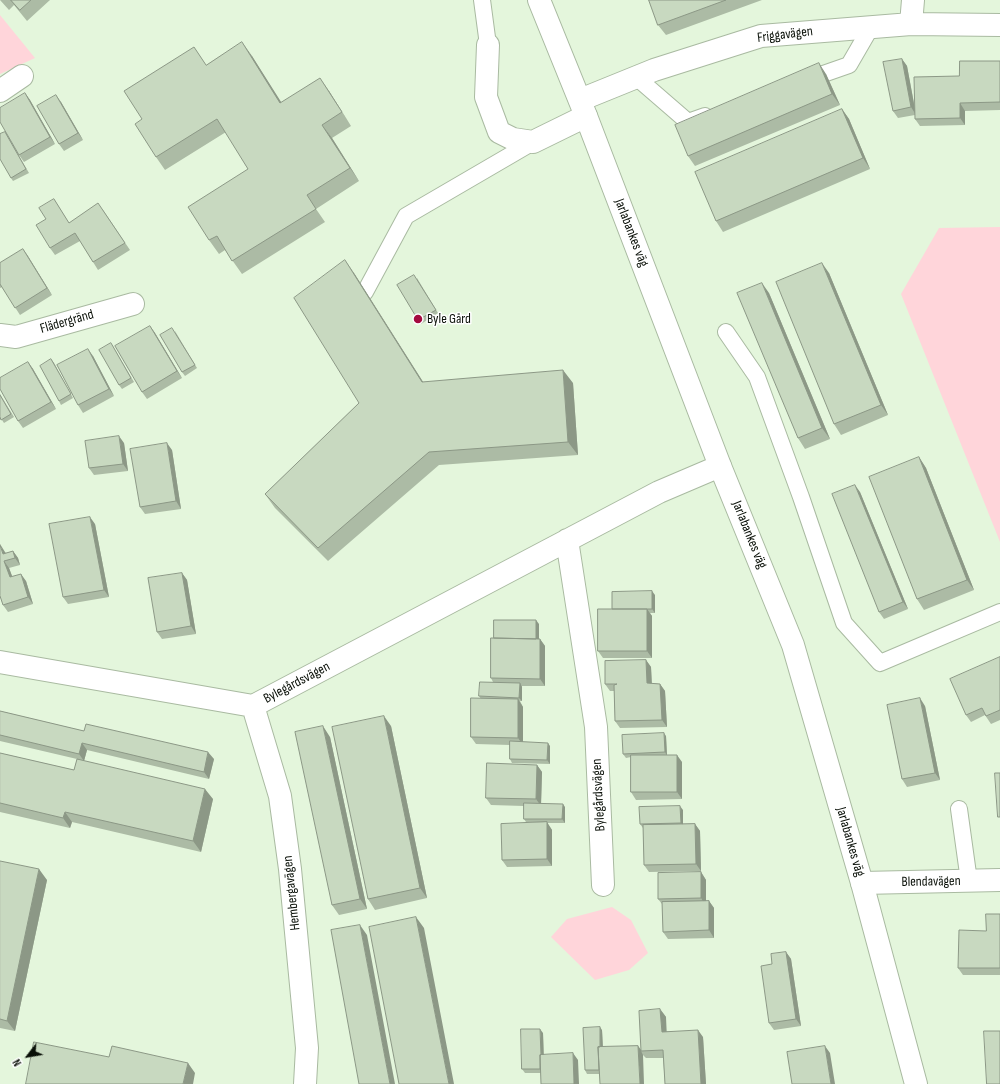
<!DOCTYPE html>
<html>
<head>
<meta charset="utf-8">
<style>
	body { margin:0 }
	#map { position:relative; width:1000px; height:1084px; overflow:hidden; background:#e4f6dc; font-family:"Sofia Sans Condensed",sans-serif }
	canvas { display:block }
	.north { position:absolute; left:8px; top:1036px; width:40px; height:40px; -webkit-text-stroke:3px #fff; paint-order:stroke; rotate:239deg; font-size:11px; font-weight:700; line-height:16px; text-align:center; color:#090f07 }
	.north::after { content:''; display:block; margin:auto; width:14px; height:18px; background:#090f07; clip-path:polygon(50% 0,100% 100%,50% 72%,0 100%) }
</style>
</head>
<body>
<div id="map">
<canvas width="1000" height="1084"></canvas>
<div class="north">N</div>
</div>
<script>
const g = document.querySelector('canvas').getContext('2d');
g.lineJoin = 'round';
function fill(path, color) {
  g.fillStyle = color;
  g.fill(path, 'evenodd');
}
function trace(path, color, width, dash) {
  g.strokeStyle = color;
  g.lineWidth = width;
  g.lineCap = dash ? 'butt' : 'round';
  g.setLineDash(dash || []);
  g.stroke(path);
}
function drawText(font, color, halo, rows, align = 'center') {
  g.font = font + ' "Sofia Sans Condensed",sans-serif';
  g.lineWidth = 3;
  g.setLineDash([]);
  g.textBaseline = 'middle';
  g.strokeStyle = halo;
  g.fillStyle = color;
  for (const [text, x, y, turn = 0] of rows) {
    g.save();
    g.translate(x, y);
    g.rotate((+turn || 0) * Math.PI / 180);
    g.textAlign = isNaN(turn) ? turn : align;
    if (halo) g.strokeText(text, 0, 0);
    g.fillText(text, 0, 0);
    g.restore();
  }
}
fill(new Path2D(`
	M0 15 35 58 0 74Z
	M1000 227V542L901 294 939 228Z
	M612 907 631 920 648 953 629 970 595 980 551 937 567 919Z`), '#ffd5da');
const service = new Path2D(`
	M482 0 488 45
	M636 77 688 122 705 116
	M806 80 849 65 871 27
	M348 302 365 292 406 216 533 142
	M726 332 757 377 801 497 844 623 880 663 1000 612
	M959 809 969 881`);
const minor = new Path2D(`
	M911 24 913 0
	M488 45 486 97 499 132 513 139 533 142 586 116
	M0 91 22 76
	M580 100 654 70 761 36 911 24 1000 25
	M0 335 16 337 133 304
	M567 540 596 727 603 885
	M0 662 253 706 659 492 720 466
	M253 706 280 796 290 869 307 1048 305 1084
	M862 883 1000 880`);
const secondary = new Path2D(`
	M539 0 586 116 720 466 793 645 862 883 916 1084`);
trace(service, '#a9baa1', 18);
trace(minor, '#a9baa1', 24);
trace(secondary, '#a9baa1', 24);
trace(service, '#fff', 16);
trace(minor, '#fff', 22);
trace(secondary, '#fff', 22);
fill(new Path2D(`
	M0 0H50L27 21 14 5 9 10Z
	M649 0H762L666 35 658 25Z
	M252 56 281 103 329 91 351 126 332 138 359 181 316 209 325 222 242 274 225 250 219 254 209 240 248 169 226 132 165 170 156 157 142 119 207 65Z
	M902 59 907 66 915 108 959 76 1000 61V110L965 111V125L920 126 915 119V115L898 118 893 111Z
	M826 74 840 105 695 166 688 156Z
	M25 93 30 100 55 144 24 162 19 155Z
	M61 102 83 140 64 151 59 144Z
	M842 109 849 119 870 169 723 232 716 221Z
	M7 135 29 173 13 181 11 178Z
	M54 199 69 223 103 210 130 250 98 270 80 241 55 255 50 248 46 219Z
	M23 249 52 295 20 315 2 287 0 288V263Z
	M354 273 423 382 573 383 578 455 439 465 328 561 275 508 265 494 359 403Z
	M829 273 888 415 841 435 834 424Z
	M417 278 438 313 421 324 418 320Z
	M769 293 830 439 805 449 798 438Z
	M150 326 155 333 182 378 147 399 142 392Z
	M175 331 197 368 185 376 182 372Z
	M113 346 134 382 122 389 119 385Z
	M93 356 114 396 83 413 78 405Z
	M51 359 73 398 61 405 59 401Z
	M28 362 33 369 56 409 23 428 18 421Z
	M0 394 14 417 4 423 0 417Z
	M124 443 128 471 94 475 89 468Z
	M172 450 181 509 145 514 140 507Z
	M919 457 926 468 974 590 924 610 917 599Z
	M860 492 908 609 884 619 879 612Z
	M95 524 109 597 68 604 63 597Z
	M13 551 18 558 20 565 9 568 12 576 26 581 33 604 8 612 3 605 0 596 5 552 6 553Z
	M182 573 187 580 196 634 162 639 157 632Z
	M655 595V613H650L652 616V658H603L598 651 612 609Z
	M539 624V639H540L545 646V686H522V701H520L523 707V742L550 746V764L512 763 510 759V745L476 744 471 737 481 699 479 696 493 682 491 678 494 638Z
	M1000 657V720L991 724 985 715 971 722 966 715Z
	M646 660 651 667 652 683 660 684 665 691 667 727 620 728 615 721 614 691H610L605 684Z
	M925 706 940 780 907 787 902 779Z
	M0 711 84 731 214 759 209 779 87 750 84 761 213 799 201 852 72 822 70 828 0 812V753L74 770 77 759 0 741Z
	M391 726 427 898 375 910 368 899Z
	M666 736 667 755 682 762V799L636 800 631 792V757L626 758 623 754Z
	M330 737 367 909 339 915 332 905Z
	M537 765 542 772 541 803 565 807V823H547L552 830V866L507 867 502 860 541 823 526 822 524 819V806L491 805 486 798Z
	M683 810V824H695L700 831 701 871 649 872 644 865 643 828 640 824Z
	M0 861 47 880 15 1031 0 1028Z
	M701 872 706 880V901H709L714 908V938L668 939 663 932 662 904 658 899Z
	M1000 914V975H963L958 968 986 931Z
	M786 952 791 959 801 1026 774 1030 769 1023 772 964Z
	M660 1009 666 1017V1031L703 1037 706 1084H665L663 1058H646L643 1055 599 1074H587L585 1070 602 1030 603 1047 638 1046 641 1050Z
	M543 1033 544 1055 578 1060 541 1073H525L522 1069Z`), '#acbba5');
fill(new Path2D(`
	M242 42 252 56 290 116 280 103Z
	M902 59 907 66 916 115 911 107Z
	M819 63 826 74 840 105 832 94Z
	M320 78 329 91 351 126 342 112Z
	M25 93 30 100 55 144 50 137Z
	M56 95 61 102 83 140 78 133Z
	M960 103 965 111V125L960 118Z
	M842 109 849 119 870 169 863 158Z
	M322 125 332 138 359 181 350 168Z
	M23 249 28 256 52 295 47 288Z
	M345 260 354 273 432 396 422 382Z
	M822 263 829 273 888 415 881 405Z
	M762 283 769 293 830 439 822 428Z
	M150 326 155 333 182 378 177 371Z
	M88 349 93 356 114 396 109 389Z
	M51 359 54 363 73 398 71 394Z
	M28 362 33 369 56 409 51 402Z
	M563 370 573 383 578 455 568 442Z
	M119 436 124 443 128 471 123 464Z
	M167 443 172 450 181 509 176 501Z
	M919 457 926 468 974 590 967 580Z
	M855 485 860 492 908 609 903 602Z
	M90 517 95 524 109 597 104 590Z
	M0 544 5 552 8 561 3 554Z
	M13 551 18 558 20 565 15 558Z
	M4 561 9 568 15 584 10 577Z
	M182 573 187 580 196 634 191 626Z
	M21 574 26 581 33 604 28 597Z
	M652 591 655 595V613L652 609Z
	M647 609 652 616V658L647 651Z
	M536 620 539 624V643L536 640Z
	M540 639 545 646V686L540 679Z
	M646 660 651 667 652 691 647 683Z
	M520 683 522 687V701L519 698Z
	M660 684 665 691 667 727 662 720Z
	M920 698 925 706 940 780 935 773Z
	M518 699 523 707V745L518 738Z
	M384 716 391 726 427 898 420 888Z
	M323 726 330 737 367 909 360 899Z
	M664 733 666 736 667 756 665 752Z
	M82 743 87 750 84 761 79 754Z
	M548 743 550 746V764L547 760Z
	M208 752 214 759 209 779 204 772Z
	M677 755 682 762V799L677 792Z
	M537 765 542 772 541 806 536 799Z
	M205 789 213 799 201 852 193 841Z
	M563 804 565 807V823L562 819Z
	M680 806 683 810V826L681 823Z
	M65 812 72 822 70 828 63 818Z
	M547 822 552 830V866L547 859Z
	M695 824 700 831 701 871 696 864Z
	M39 869 47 880 15 1031 7 1021Z
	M701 872 706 880V906L701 898Z
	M709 901 714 908V938L709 930Z
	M416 917 424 928 454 1084H449Z
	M360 925 367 935 395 1084H390Z
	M786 952 791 959 801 1026 796 1019Z
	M660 1009 666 1017 667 1039 662 1032Z
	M600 1027 602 1030 604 1073 601 1070Z
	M540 1029 543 1033 544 1073 542 1069Z
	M698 1030 703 1037 706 1084H701Z
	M638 1046 642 1051H641L643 1055 644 1084H640Z
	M825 1046 830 1053 835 1084H831Z
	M573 1053 578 1060 579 1084H574Z
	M188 1063 195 1073 193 1084H183Z`), '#8c9886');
const building = new Path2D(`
	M11 0H31L20 10Z
	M649 0H726L658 25Z
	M242 42 280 103 320 78 342 112 322 125 350 168 307 195 316 209 232 261 217 236 209 240 188 207 248 169 217 119 156 157 135 124 142 119 124 91 194 47 206 65Z
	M902 59 911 107 893 111 883 62Z
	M960 61H1000V102L960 103V118L915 119 914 77 959 76Z
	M819 63 832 94 688 156 675 125Z
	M25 93 50 137 19 155 0 122V108Z
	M56 95 78 133 59 144 37 106Z
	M842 109 863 158 716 221 695 172Z
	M5 132 26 169 11 178 0 159V134Z
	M54 199 69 223 98 203 125 243 93 262 75 233 50 248 36 225 46 219 39 208Z
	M23 249 47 288 15 308 0 284V263Z
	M345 260 422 382 563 370 568 442 429 452 318 548 265 494 359 403 294 298Z
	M822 263 881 405 834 424 776 282Z
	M414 275 436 310 418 320 397 285Z
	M762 283 822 428 798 438 737 293Z
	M150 326 177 371 142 392 115 346Z
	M172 328 195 365 182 372 160 335Z
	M111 343 131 378 119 385 99 350Z
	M88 349 109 389 78 405 57 365Z
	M51 359 71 394 59 401 40 366Z
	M28 362 51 402 18 421 0 389V378Z
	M0 395 11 414 1 420 0 417Z
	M119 436 123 464 89 468 85 441Z
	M167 443 176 501 140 507 130 449Z
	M919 457 967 580 917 599 869 477Z
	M855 485 903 602 879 612 832 494Z
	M90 517 104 590 63 597 49 524Z
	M0 545 3 554 13 551 15 558 4 561 10 577 21 574 28 597 3 605 0 596Z
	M182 573 191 626 157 632 148 578Z
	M652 591V609H612V592Z
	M598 609H647V651H598Z
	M494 620H536V639L494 638Z
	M491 638 540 639V679L491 678Z
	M1000 657V710L986 716 982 708 966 715 950 679Z
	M646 660 647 683 660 684 662 720 615 721 614 685 617 684H605V661Z
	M480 682 520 683 519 698 479 696Z
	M471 698 518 699V738L471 737Z
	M920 698 935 773 902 779 887 705Z
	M0 711 84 731 86 724 208 752 204 772 82 743 79 754 0 735Z
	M384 716 420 888 368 899 332 727Z
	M323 726 360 899 332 905 295 732Z
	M664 733 665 752 623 754 622 735Z
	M510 741 548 743 547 760 510 759Z
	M0 753 74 770 77 759 205 789 193 841 65 812 63 818 0 803Z
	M631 755H677V792H631Z
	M487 763 537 765 536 799 486 798Z
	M995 773H1000V817H998Z
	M524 803 563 804 562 819H524Z
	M680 806 681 823 640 824 639 807Z
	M547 822V859L502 860 501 824Z
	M695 824 696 864 644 865 643 825Z
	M0 861 39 869 7 1021 0 1019Z
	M701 872V898L658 899V873Z
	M709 901V930L663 932 662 902Z
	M986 914H1000V968H958L959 930 986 931Z
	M416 917 449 1084H399L369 927Z
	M360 925 390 1084H359L331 930Z
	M786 952 796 1019 769 1023 761 966 772 964 771 954Z
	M660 1009 662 1032 698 1030 701 1084H665L663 1050 641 1051 639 1011Z
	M600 1027V1047H598L599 1070H585L583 1028Z
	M521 1029H540L541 1055H540V1069H522Z
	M984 1031H1000V1084H987Z
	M34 1042 109 1057 112 1046 188 1063 183 1084H26Z
	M638 1046 640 1084H600L598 1047Z
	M825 1046 831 1084H792L787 1052Z
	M573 1053 574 1084H541L540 1055Z`);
fill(building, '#c8d9c0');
trace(building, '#8c9886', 1);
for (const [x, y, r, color] of [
	[418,319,5,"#a40a40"]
]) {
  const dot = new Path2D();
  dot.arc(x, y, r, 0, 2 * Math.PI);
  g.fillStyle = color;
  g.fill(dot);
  trace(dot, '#fff', 1.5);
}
drawText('14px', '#090f07', '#fff', [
	["Friggavägen",785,35,-7],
	["Jarlabankes väg",631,233,69],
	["Flädergränd",67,322,-16],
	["Jarlabankes väg",749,535,68],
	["Bylegårdsvägen",297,683,-28],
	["Bylegårdsvägen",599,795,-93],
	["Jarlabankes väg",850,842,74],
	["Blendavägen",931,882,-1],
	["Hembergavägen",292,893,-96]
]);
drawText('14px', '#090f07', '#fff', [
	["Byle Gård",427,319]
], 'left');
</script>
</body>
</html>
